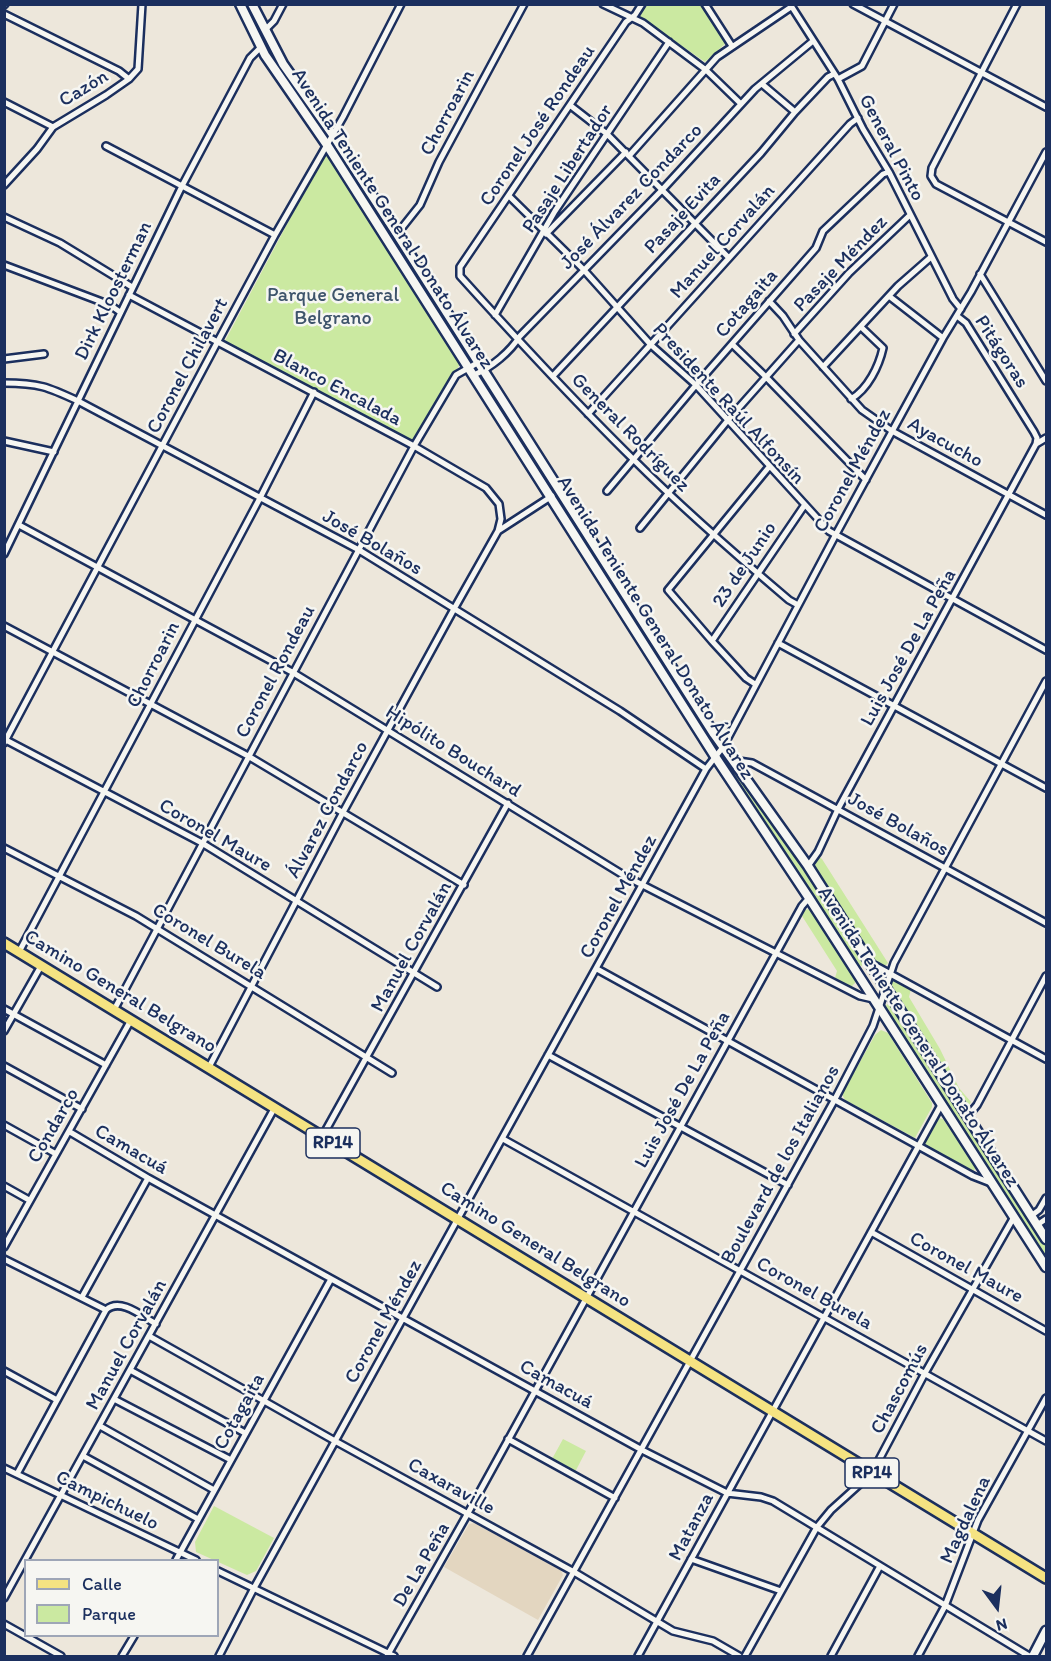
<!DOCTYPE html>
<html>
<head>
<meta charset="utf-8">
<style>
	body { margin:0 }
	#map { position:relative; width:1051px; height:1661px; overflow:hidden; background:#ede7db; font-family:Itim,sans-serif }
	canvas { display:block }
	.frame { position:absolute; inset:0; border:6px solid #1b2f5e; pointer-events:none }
	.legend { position:absolute; left:24px; top:1559px; width:195px; height:78px; box-sizing:border-box; background:#f6f6f2; border:2px solid #9ea6b7; margin:0; padding:8px 10px; list-style:none; font-size:18px; color:#1b2f5e }
	.legend li { display:flex; align-items:center; gap:12px; height:30px }
	.legend b { width:30px; border:2px solid #9ea6b7 }
	.north { position:absolute; left:967px; top:1577px; width:60px; height:60px; -webkit-text-stroke:4px #f6f6f2; paint-order:stroke; rotate:165deg; font-size:16px; font-weight:700; line-height:24px; text-align:center; color:#1b2f5e }
	.north::after { content:''; display:block; margin:auto; width:21px; height:27px; background:#1b2f5e; clip-path:polygon(50% 0,100% 100%,50% 72%,0 100%) }
</style>
</head>
<body>
<div id="map">
<canvas width="1051" height="1661"></canvas>
<div class="frame"></div>
<ul class="legend">
<li><b style="height:8px;background:#f5e382"></b>Calle</li>
<li><b style="height:16px;background:#cbe9a1"></b>Parque</li>
</ul>
<div class="north">N</div>
</div>
<script>
const g = document.querySelector('canvas').getContext('2d');
g.lineJoin = 'round';
function fill(path, color) {
  g.fillStyle = color;
  g.fill(path, 'evenodd');
}
function trace(path, color, width, dash) {
  g.strokeStyle = color;
  g.lineWidth = width;
  g.lineCap = dash ? 'butt' : 'round';
  g.setLineDash(dash || []);
  g.stroke(path);
}
function drawText(font, color, halo, rows, align = 'center') {
  g.font = font + ' Itim,sans-serif';
  g.lineWidth = 5;
  g.setLineDash([]);
  g.textBaseline = 'middle';
  g.strokeStyle = halo;
  g.fillStyle = color;
  for (const [text, x, y, turn = 0] of rows) {
    g.save();
    g.translate(x, y);
    g.rotate((+turn || 0) * Math.PI / 180);
    g.textAlign = isNaN(turn) ? turn : align;
    if (halo) g.strokeText(text, 0, 0);
    g.fillText(text, 0, 0);
    g.restore();
  }
}
fill(new Path2D(`
	M474 1523 561 1570 563 1575 538 1620 444 1567 469 1524Z`), '#e3d6c0');
fill(new Path2D(`
	M648 5H701L726 43 705 62 640 17V11Z
	M327 149 462 361 412 441 225 341Z
	M725 764H728L803 869 863 961 862 966 856 964Z
	M819 857 822 859 888 963 886 965H883L873 961 816 872 815 865Z
	M810 909 855 980V983L851 987 835 978 837 971 802 916 804 910Z
	M893 980 911 989 909 997 940 1049 959 1088 971 1102 969 1105 964 1104 891 989V982Z
	M889 1003 1046 1246V1259L884 1010V1007Z
	M881 1030 888 1033 932 1103V1107L915 1138 845 1100 842 1094 875 1035Z
	M938 1118 943 1119 976 1167 973 1172 927 1147 924 1139Z
	M563 1439 586 1451 575 1472 552 1459Z
	M214 1506 274 1538 256 1571 247 1575 196 1552 195 1542Z`), '#cbe9a1');
const minor = new Path2D(`
	M603 4 643 23 706 70 741 104
	M642 4 635 15 626 22 460 267V276C516 338 573 400 633 459 683 509 736 555 789 600L798 605
	M705 4 732 46
	M790 4 838 79 863 129 889 172 953 299 961 309
	M853 4 1046 107
	M1017 4 932 168 931 176 936 184 1046 242
	M4 5 5 4
	M4 14 119 71 129 79
	M265 30 274 21 283 4
	M838 79 862 66 894 4
	M762 84 795 112
	M4 102 53 127
	M571 106 607 134 729 258
	M106 146 275 235
	M629 156 717 57 791 7
	M4 185 37 149 53 127 106 95 129 79 138 69 142 4
	M509 196 583 269 651 345 696 385 829 531 1046 650
	M4 217 60 243 132 287
	M397 234 420 205 439 162 524 4
	M546 234 626 152
	M4 265 110 305 120 312
	M980 274 1046 381
	M129 295 414 446 486 488 499 504 501 519 498 531
	M889 296 943 338
	M769 301 783 316 799 340 862 410 892 431 1046 515
	M495 315 555 211 669 42
	M794 334 849 273 910 215
	M732 344 766 377 866 480
	M4 359 44 354
	M823 367 898 286 931 257
	M474 375C492 367 510 352 520 336L662 190 755 89 813 41
	M553 376 761 153 795 112 828 77 834 74
	M4 383C39 383 48 387 78 401L359 550 620 711 706 769
	M851 399C868 389 879 366 883 348L861 327
	M588 414 850 124 858 118
	M4 441 54 452
	M1036 444 1046 438
	M607 491 696 385 816 248 823 231 883 174 889 172
	M19 525 292 672 625 876 860 996 873 999
	M640 528 728 420 799 340
	M4 554 182 186 250 58 261 47
	M4 626 248 756 464 885
	M712 641 804 506
	M778 643 1046 788
	M755 684 746 678 712 641 668 590 769 467
	M4 739 202 843 437 987
	M4 743 218 341 275 235 343 117 401 4
	M732 760 752 763 1046 923
	M4 848 136 916 392 1073
	M808 866 818 852 838 809 1036 444 1037 438 1034 432 966 323 957 316
	M19 952 260 498 314 392
	M874 965 1046 1059
	M597 969 973 1176 991 1183
	M4 1009 106 1065
	M114 1010 414 446 456 375 479 362
	M4 1031 41 966
	M548 1055 788 1185
	M4 1066 82 1109
	M209 1067 342 814 454 609 498 531 552 496
	M967 1117 977 1105 1046 976
	M4 1125 56 1154
	M70 1132 148 1178 642 1450 727 1493 761 1497 773 1501 1029 1656
	M322 1137 508 803
	M503 1139 1046 1441
	M4 1186 29 1200
	M1031 1216 1039 1210 1046 1198
	M1037 1225 1046 1219
	M871 1232 1046 1331
	M4 1247 131 1020
	M4 1259 106 1310C120 1297 142 1316 156 1324
	M82 1297 148 1178
	M149 1336 335 1441 574 1572 673 1631 713 1641 739 1656
	M130 1370 245 1433
	M4 1371 57 1400
	M114 1399 231 1460
	M100 1426 214 1490
	M508 1439 615 1498
	M83 1456 198 1519
	M4 1468 196 1560
	M17 1474 106 1310
	M691 1559 781 1591
	M176 1560 331 1279
	M218 1571 394 1656
	M4 1598 275 1107
	M4 1624 61 1656
	M122 1656 134 1636
	M219 1656 254 1588 706 769 723 747 835 536 943 338 971 292 1046 152
	M387 1656 468 1513 802 906 809 898
	M527 1656 835 1099 873 1026 894 963 1046 681
	M638 1656 941 1105
	M745 1656 817 1527 831 1510 872 1473 925 1373 1014 1217
	M831 1656 880 1566
	M918 1656 945 1606 978 1520 1046 1398`);
const secondary = new Path2D(`
	M240 4 265 55 327 145 716 758 809 898 1046 1267
	M252 4 283 64 333 135 397 234 714 734 808 866 1046 1239
	M1033 1656 1046 1631`);
const primary = new Path2D(`
	M4 943 1046 1578`);
trace(minor, '#1b2f5e', 10);
trace(secondary, '#1b2f5e', 13);
trace(primary, '#1b2f5e', 14);
trace(minor, '#f6f6f2', 5);
trace(secondary, '#f6f6f2', 8);
trace(primary, '#f5e382', 9);
for (const [x, y, w] of [
	[333,1143,54],
	[872,1473,54]
]) {
  const box = new Path2D();
  box.roundRect(x - w / 2, y - 15, w, 30, 4.5);
  g.fillStyle = '#f6f6f2';
  g.fill(box);
  trace(box, '#1b2f5e', 1.5);
}
drawText('bold 18px', '#1b2f5e', null, [
	["RP14",333,1143],
	["RP14",872,1473]
]);
drawText('20px', '#1b2f5e', '#f6f6f2', [
	["Cazón",84,89,-31],
	["Chorroarin",448,113,-62],
	["Coronel José Rondeau",538,126,-56],
	["General Pinto",891,148,62],
	["Pasaje Libertador",568,169,-57],
	["José Álvarez Condarco",632,197,-46],
	["Pasaje Evita",683,214,-47],
	["Avenida Teniente General Donato Álvarez",392,219,57],
	["Manuel Corvalán",723,242,-48],
	["Pasaje Méndez",841,264,-46],
	["Dirk Kloosterman",114,291,-64],
	["Cotagaita",747,304,-49],
	["Pitágoras",1001,352,57],
	["Coronel Chilavert",188,366,-62],
	["Blanco Encalada",337,388,28],
	["Presidente Raúl Alfonsín",728,404,47],
	["General Rodríguez",630,433,45],
	["Ayacucho",945,443,29],
	["Coronel Méndez",853,471,-61],
	["José Bolaños",372,543,30],
	["23 de Junio",745,565,-56],
	["Avenida Teniente General Donato Álvarez",655,628,58],
	["Luis José De La Peña",909,648,-61],
	["Chorroarin",154,665,-63],
	["Coronel Rondeau",276,672,-62],
	["Hipólito Bouchard",453,752,32],
	["Álvarez Condarco",328,810,-62],
	["José Bolaños",898,825,29],
	["Coronel Maure",215,836,30],
	["Coronel Méndez",619,897,-61],
	["Coronel Burela",209,942,31],
	["Manuel Corvalán",412,947,-61],
	["Camino General Belgrano",120,992,31],
	["Avenida Teniente General Donato Álvarez",918,1037,57],
	["Luis José De La Peña",683,1090,-61],
	["Condarco",54,1126,-60],
	["Camacuá",131,1150,30],
	["Boulevard de los Italianos",781,1165,-61],
	["Camino General Belgrano",535,1245,32],
	["Coronel Maure",966,1268,29],
	["Coronel Burela",814,1294,29],
	["Coronel Méndez",384,1322,-61],
	["Manuel Corvalán",127,1345,-61],
	["Camacuá",556,1385,29],
	["Chascomús",900,1389,-62],
	["Cotagaita",240,1412,-61],
	["Caxaraville",451,1487,29],
	["Campichuelo",107,1501,26],
	["Magdalena",966,1520,-65],
	["Matanza",692,1527,-62],
	["De La Peña",422,1565,-60]
]);
drawText('20px', '#3e546b', '#f6f6f2', [
	["Parque General",333,296],
	["Belgrano",333,319]
]);
</script>
</body>
</html>
